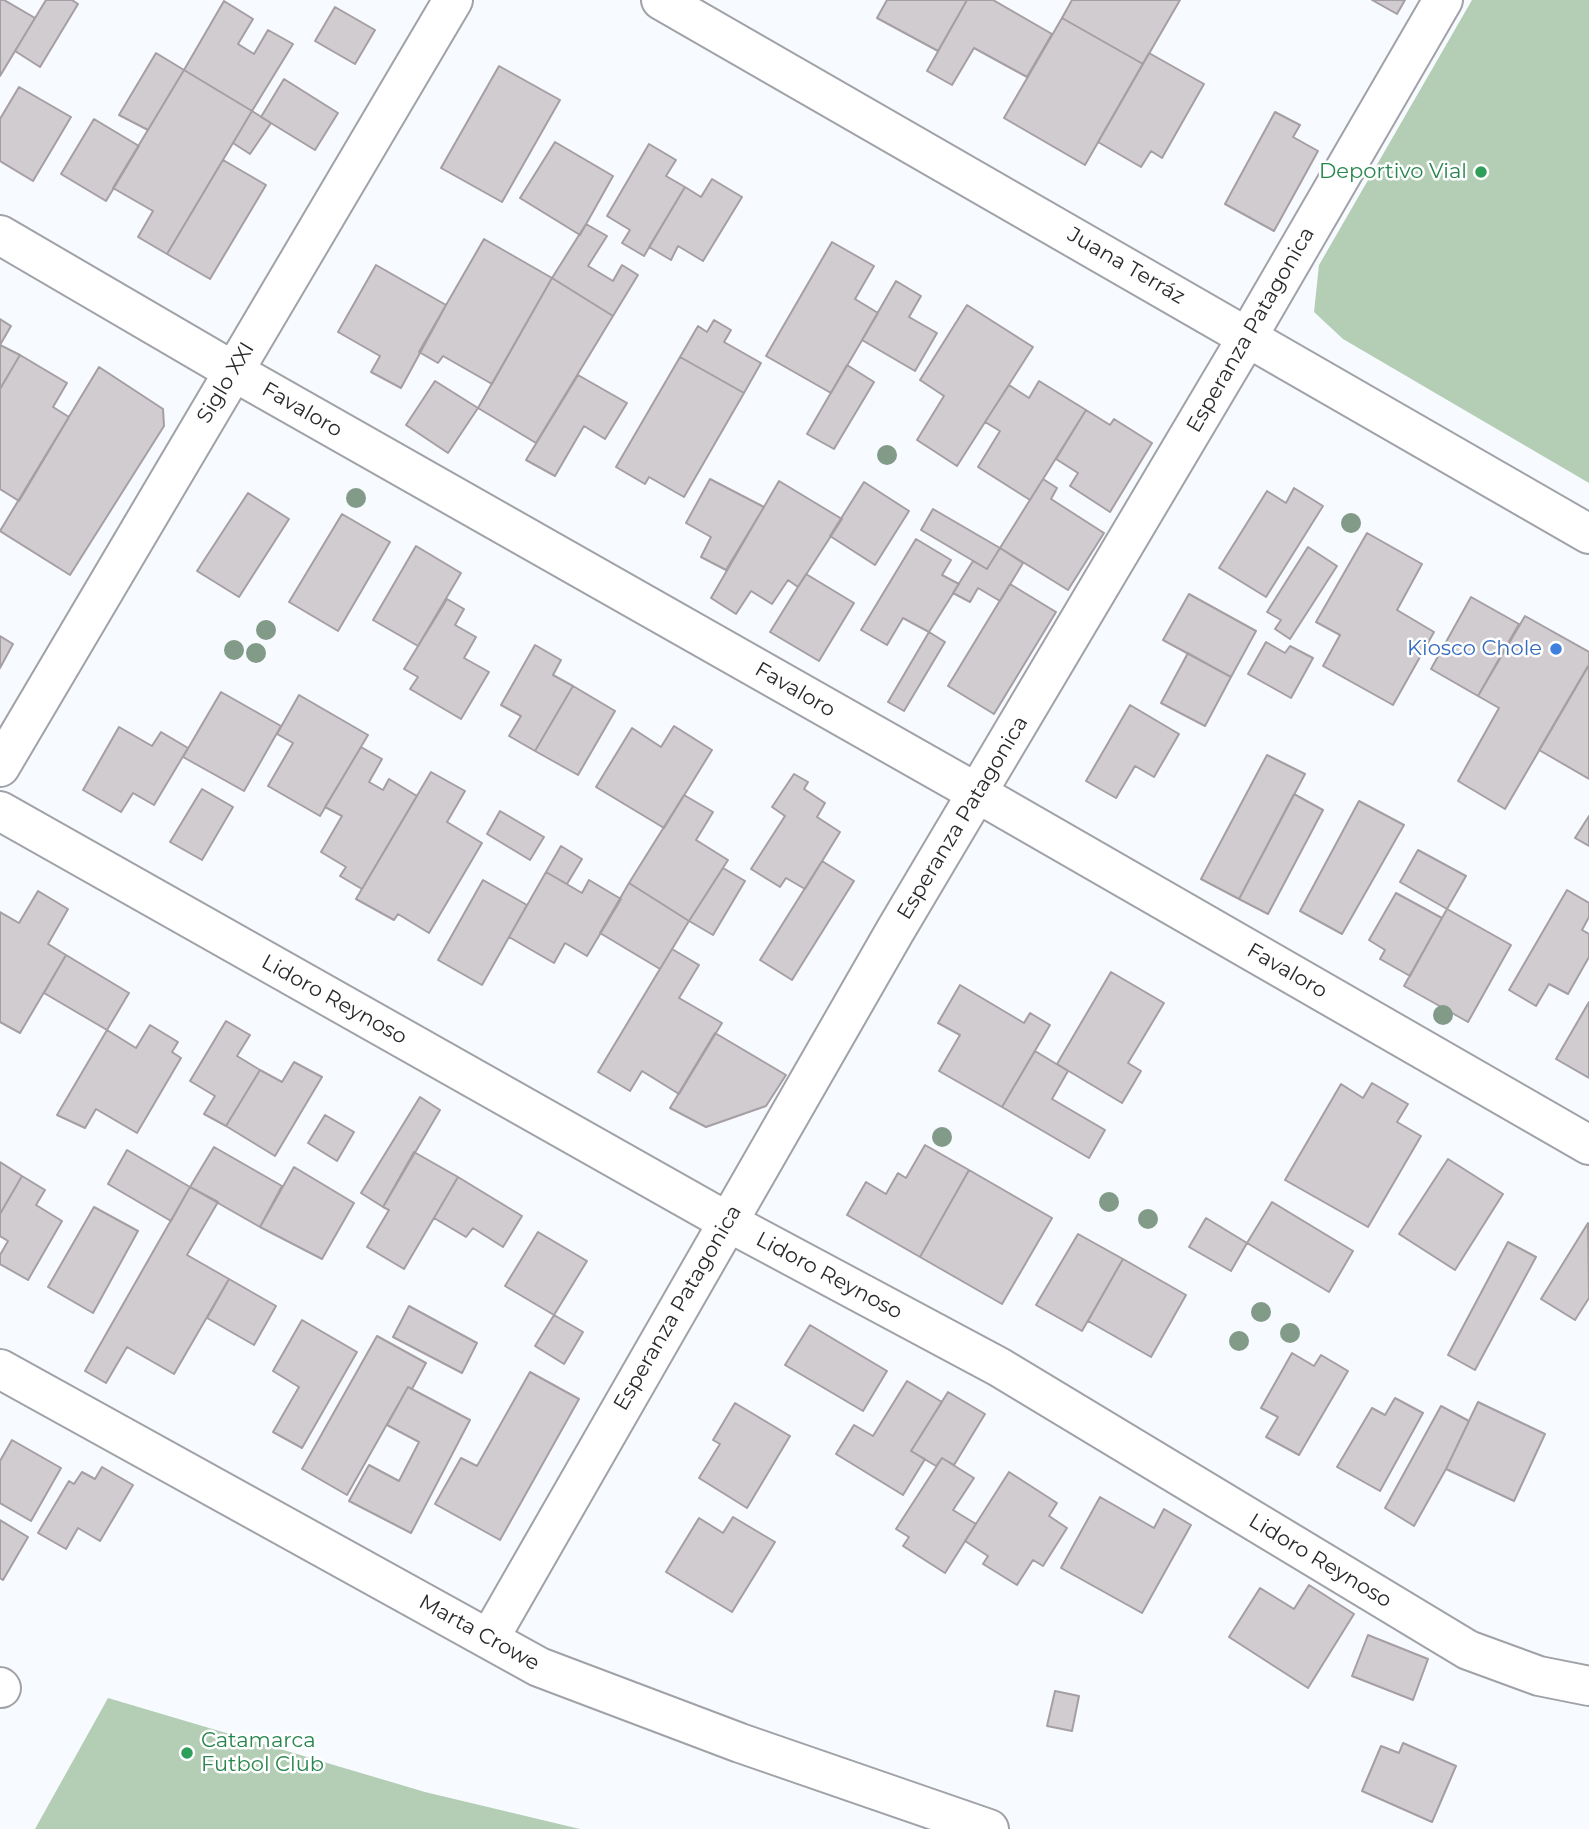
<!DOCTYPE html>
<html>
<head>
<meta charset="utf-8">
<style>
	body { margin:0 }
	canvas { display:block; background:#f7fafe }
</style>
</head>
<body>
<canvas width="1589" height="1829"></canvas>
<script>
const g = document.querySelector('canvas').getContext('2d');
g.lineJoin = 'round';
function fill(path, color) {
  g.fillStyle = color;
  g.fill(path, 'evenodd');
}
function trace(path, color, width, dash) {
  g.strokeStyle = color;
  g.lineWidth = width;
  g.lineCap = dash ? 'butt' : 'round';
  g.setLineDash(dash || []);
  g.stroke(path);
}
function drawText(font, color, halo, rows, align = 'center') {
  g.font = font + ' Montserrat,sans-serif';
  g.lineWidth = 5;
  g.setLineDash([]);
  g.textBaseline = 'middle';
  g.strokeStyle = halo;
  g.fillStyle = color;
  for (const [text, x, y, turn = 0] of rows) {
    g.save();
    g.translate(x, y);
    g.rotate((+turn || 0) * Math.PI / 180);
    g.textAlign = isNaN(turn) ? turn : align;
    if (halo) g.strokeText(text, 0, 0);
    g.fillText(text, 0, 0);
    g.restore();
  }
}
fill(new Path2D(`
	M1472 0H1589V483L1343 339 1314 312 1319 265Z
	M108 1698 425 1792 580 1829H35Z`), '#b4ceb5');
const building = new Path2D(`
	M0 0H4L35 18 0 76Z
	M46 0H72L78 4 40 67 15 51Z
	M887 0H967L938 51 877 18Z
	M967 0H993L1052 34 1027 77 974 48 952 85 927 71Z
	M1072 0H1180L1143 64 1062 18Z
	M1372 0H1405L1397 14Z
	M224 1 253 19 238 44 254 54 268 30 293 44 252 111 184 70Z
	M335 7 375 30 355 64 315 41Z
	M1062 18 1143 64 1085 165 1004 118Z
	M156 53 184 70 148 130 119 115Z
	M1149 53 1204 84 1162 158 1151 151 1141 167 1098 142Z
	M499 66 560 100 502 202 441 168Z
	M184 70 252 111 167 254 138 237 153 211 113 188Z
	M284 79 338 113 315 150 261 117Z
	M19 87 71 117 33 181 0 161V119Z
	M252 111 271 123 250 154 233 143Z
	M1275 112 1300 125 1293 137 1318 151 1274 231 1225 204Z
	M94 119 139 146 106 201 61 174Z
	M555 142 613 176 580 235 520 198Z
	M649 144 676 160 666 176 685 187 644 256 622 243 630 230 607 216Z
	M223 160 266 185 210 279 167 254Z
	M712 179 742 197 703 261 678 246 671 260 649 247 685 187 701 197Z
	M586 224 607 236 588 266 613 281 622 265 638 275 613 316 552 278Z
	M484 239 552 278 492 384 443 356 438 363 419 352Z
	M832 242 874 266 855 299 878 313 831 393 766 356Z
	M376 265 446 305 401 388 371 372 380 356 338 332Z
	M552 278 613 316 536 443 478 408Z
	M896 281 921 296 909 317 937 333 915 371 862 340Z
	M967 305 1033 347 957 466 917 440 944 396 920 380Z
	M0 319 11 326 0 345Z
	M714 320 731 330 724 342 761 363 744 393 680 357 698 326 707 332Z
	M0 345 20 355 0 389Z
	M20 355 67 383 53 407 69 417 19 501 0 489V389Z
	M680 357 744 393 684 497 649 477 645 484 616 467Z
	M847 365 874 382 834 449 807 434Z
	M99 367 163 409 164 426 70 575 0 531Z
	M578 375 627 403 605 439 584 426 555 476 526 460Z
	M435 381 478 408 448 453 406 425Z
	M1039 381 1086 410 1030 500 978 467 1000 431 985 422 1009 385 1029 398Z
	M1086 410 1110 425 1114 419 1152 443 1110 512 1070 486 1078 473 1056 459Z
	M710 479 764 507 726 570 701 557 711 537 686 523Z
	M1043 479 1057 488 1051 499 1104 533 1068 590 1000 548Z
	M779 481 842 519 798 587 788 580 772 604 751 591 736 614 711 598Z
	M864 482 909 511 875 565 830 536Z
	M1294 488 1323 506 1266 597 1219 568 1267 491 1286 503Z
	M248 493 289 519 239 597 197 571Z
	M933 509 1000 548 987 569 921 530Z
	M342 514 390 542 338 631 289 602Z
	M1367 533 1422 564 1397 610 1434 632 1393 705 1323 666 1340 635 1316 622Z
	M916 539 951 560 942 575 959 584 929 632 903 618 887 645 861 630Z
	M416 546 461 573 418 646 373 620Z
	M1308 547 1337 566 1290 639 1275 629 1281 620 1267 612Z
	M1000 548 1023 563 1000 601 978 588 970 602 953 593 973 561 987 569Z
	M806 574 854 603 819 661 770 632Z
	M1010 584 1056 612 994 714 948 686Z
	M1189 594 1256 631 1231 677 1163 640Z
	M1471 597 1519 624 1478 696 1431 669Z
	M447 599 464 609 455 625 476 637 464 658 489 672 461 719 410 689 418 677 404 669Z
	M1525 616 1589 652V665L1505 809 1458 781 1499 708 1478 696Z
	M929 632 945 642 904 711 888 702Z
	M0 636 13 644 0 668Z
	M1266 642 1285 653 1290 646 1313 658 1291 698 1248 674Z
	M535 645 561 660 553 675 573 686 535 751 509 736 521 716 501 705Z
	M1188 653 1231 677 1205 726 1161 703Z
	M1588 666 1589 667V779L1539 750Z
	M573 686 615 711 578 775 535 751Z
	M221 692 281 726 244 791 183 757Z
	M299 695 368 735 320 816 268 786 293 743 277 734Z
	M1130 705 1179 734 1154 777 1135 766 1116 798 1086 781Z
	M674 726 712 750 664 828 596 787 632 728 661 747Z
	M119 727 152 746 161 732 188 748 154 805 133 793 121 812 83 790Z
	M361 747 382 759 369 782 383 790 389 779 417 796 362 889 340 876 346 867 321 852 342 816 325 807Z
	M1267 755 1305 774 1239 899 1201 879Z
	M431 772 465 791 447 822 482 843 429 933 398 914 394 920 356 899Z
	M794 774 808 782 804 789 825 803 817 817 840 832 805 889 786 878 780 887 751 869 785 816 772 807Z
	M202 789 233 807 202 860 170 842Z
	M1294 794 1323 810 1268 914 1239 899Z
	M684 795 713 812 696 840 728 860 689 921 629 883Z
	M1359 801 1404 825 1342 934 1300 911Z
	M500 811 544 837 530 860 487 834Z
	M1589 816V846L1575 838Z
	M561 846 582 859 567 884 546 872Z
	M1418 850 1466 876 1447 909 1400 882Z
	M822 861 854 881 792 980 760 960Z
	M723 868 745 881 713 935 689 921Z
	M546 872 582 893 589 880 621 899 587 956 565 943 554 963 509 937Z
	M483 880 527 905 482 985 438 960Z
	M629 883 689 921 660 969 600 933Z
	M1567 890 1589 903V917L1582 930 1589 934V957L1568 994 1549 984 1536 1006 1509 990Z
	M38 891 68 909 48 944 66 955 20 1033 0 1022V912L19 923Z
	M1396 893 1442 918 1410 976 1380 959 1385 950 1369 940Z
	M1447 909 1511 945 1468 1022 1404 986Z
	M672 949 699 965 679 998 722 1023 679 1094 642 1071 630 1091 598 1072Z
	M66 955 129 993 107 1030 44 993Z
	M1111 972 1164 1003 1128 1063 1141 1071 1122 1103 1057 1064Z
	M960 985 1024 1023 1030 1013 1050 1025 1002 1107 939 1071 960 1035 938 1023Z
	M1589 1002V1078L1556 1059Z
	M226 1021 250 1035 237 1056 260 1070 226 1126 204 1114 215 1096 190 1081Z
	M150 1025 178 1042 172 1052 181 1058 137 1133 96 1109 85 1128 57 1115 107 1030 136 1048Z
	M715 1033 786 1075 766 1106 706 1127 670 1108Z
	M1035 1051 1068 1071 1052 1099 1105 1130 1089 1158 1002 1107Z
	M294 1062 322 1077 275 1156 226 1126 260 1070 282 1082Z
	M1372 1083 1408 1104 1397 1122 1421 1136 1368 1227 1285 1180 1341 1084 1363 1098Z
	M420 1097 440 1110 383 1207 361 1193Z
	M325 1115 354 1132 337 1161 308 1143Z
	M925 1145 969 1170 920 1257 847 1215 866 1182 886 1194 898 1173 906 1178Z
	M214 1147 282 1186 260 1227 190 1187Z
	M127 1150 190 1187 171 1221 108 1184Z
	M414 1152 458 1177 404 1269 367 1247 389 1210 383 1207Z
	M1448 1159 1503 1194 1455 1270 1399 1234Z
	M0 1162 22 1176 0 1214Z
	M294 1167 354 1203 322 1259 260 1227Z
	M969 1170 1052 1218 1002 1304 920 1257Z
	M22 1176 45 1190 36 1205 62 1221 28 1280 0 1264V1255L8 1241 0 1236V1214Z
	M458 1177 522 1216 503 1247 473 1228 466 1237 434 1218Z
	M190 1187 218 1202 187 1255 229 1279 174 1374 127 1347 106 1383 85 1371Z
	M1272 1202 1353 1251 1329 1292 1247 1243Z
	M94 1207 138 1231 93 1313 48 1287Z
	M1206 1218 1247 1243 1231 1271 1189 1247Z
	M1588 1223 1589 1298 1575 1320 1541 1299Z
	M538 1232 587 1261 554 1315 505 1286Z
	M1078 1234 1123 1259 1082 1331 1036 1305Z
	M1508 1242 1536 1257 1475 1370 1448 1355Z
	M1123 1259 1186 1295 1151 1357 1088 1321Z
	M229 1279 276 1306 254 1345 207 1318Z
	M409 1306 477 1343 462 1373 393 1337Z
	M554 1315 583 1332 564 1364 535 1346Z
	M302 1320 357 1352 302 1448 273 1432 299 1387 273 1371Z
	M810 1325 887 1371 863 1411 785 1365Z
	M377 1336 426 1363 412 1389 408 1387 347 1495 302 1469Z
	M1292 1353 1314 1366 1321 1355 1348 1371 1299 1455 1266 1437 1278 1417 1261 1408Z
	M530 1372 579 1399 500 1540 435 1504 461 1458 477 1466Z
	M907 1381 942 1402 911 1451 925 1459 903 1495 836 1454 854 1425 873 1436Z
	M408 1387 470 1420 411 1533 349 1501 369 1465 399 1481 419 1442 387 1425Z
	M948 1392 985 1414 954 1465 942 1458 936 1466 911 1451Z
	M1395 1398 1423 1413 1380 1491 1337 1467 1372 1408 1385 1415Z
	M1478 1402 1545 1434 1514 1501 1446 1469Z
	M735 1403 790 1436 747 1508 699 1478 720 1444 713 1440Z
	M1441 1406 1469 1421 1446 1469 1414 1526 1385 1508Z
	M12 1440 61 1468 31 1521 0 1503V1461Z
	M942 1458 974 1478 953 1510 976 1524 945 1573 903 1546 909 1537 896 1529Z
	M102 1467 133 1485 100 1541 78 1528 66 1549 38 1533 69 1481 74 1484 82 1472 95 1479Z
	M1009 1472 1057 1503 1049 1516 1067 1528 1043 1566 1033 1560 1017 1585 983 1564 988 1556 965 1541Z
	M1100 1497 1154 1528 1164 1509 1191 1525 1142 1613 1061 1568Z
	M733 1517 775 1542 732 1612 666 1572 699 1518 723 1533Z
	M0 1520 28 1537 3 1580 0 1578Z
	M1309 1585 1354 1614 1308 1688 1229 1637 1260 1588 1294 1609Z
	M1368 1635 1428 1659 1413 1700 1352 1676Z
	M1055 1691 1079 1696 1072 1731 1047 1726Z
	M1403 1743 1456 1766 1432 1822 1362 1791 1381 1746 1399 1753Z`);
fill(building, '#d1ccd0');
trace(building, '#a59fa4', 2);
const minor = new Path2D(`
	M0 235 233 371 977 793 1589 1145
	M0 767 453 0
	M0 811 728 1222 999 1367 1468 1650 1539 1676 1589 1686
	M0 1369 539 1667 740 1743 989 1829
	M489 1639 895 931 1248 336 1443 0
	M0 1687 1 1688`);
const tertiary = new Path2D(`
	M661 0 1589 534`);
trace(minor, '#a0a2a8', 42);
trace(tertiary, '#a0a2a8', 42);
trace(minor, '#fff', 38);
trace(tertiary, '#fff', 38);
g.fillStyle = '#829a88';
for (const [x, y] of [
	[887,455],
	[356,498],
	[1351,523],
	[266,630],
	[234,650],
	[256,653],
	[1443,1015],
	[942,1137],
	[1109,1202],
	[1148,1219],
	[1261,1312],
	[1290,1333],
	[1239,1341]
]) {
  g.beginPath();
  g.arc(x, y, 10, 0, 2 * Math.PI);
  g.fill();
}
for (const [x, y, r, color] of [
	[1481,172,7,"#2e9e5b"],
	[1556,649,7,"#3f7fe0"],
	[187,1753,7,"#2e9e5b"]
]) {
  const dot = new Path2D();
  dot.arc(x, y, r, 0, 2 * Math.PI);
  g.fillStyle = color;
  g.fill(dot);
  trace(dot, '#fff', 2.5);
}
drawText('21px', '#27864d', '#fff', [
	["Deportivo Vial",1467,172],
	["Catamarca",201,1741,"left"],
	["Futbol Club",201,1765,"left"]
], 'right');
drawText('21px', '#292a2c', '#fff', [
	["Juana Terráz",1126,266,30],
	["Esperanza Patagonica",1251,330,-60],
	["Siglo XXI",226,383,-59],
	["Favaloro",302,410,30],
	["Favaloro",795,690,30],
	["Esperanza Patagonica",963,818,-59],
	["Favaloro",1287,971,30],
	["Lidoro Reynoso",334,1000,29],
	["Lidoro Reynoso",829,1276,28],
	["Esperanza Patagonica",678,1308,-60],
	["Lidoro Reynoso",1320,1561,31],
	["Marta Crowe",479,1633,29]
]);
drawText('21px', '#366cbe', '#fff', [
	["Kiosco Chole",1542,649]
], 'right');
</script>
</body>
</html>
